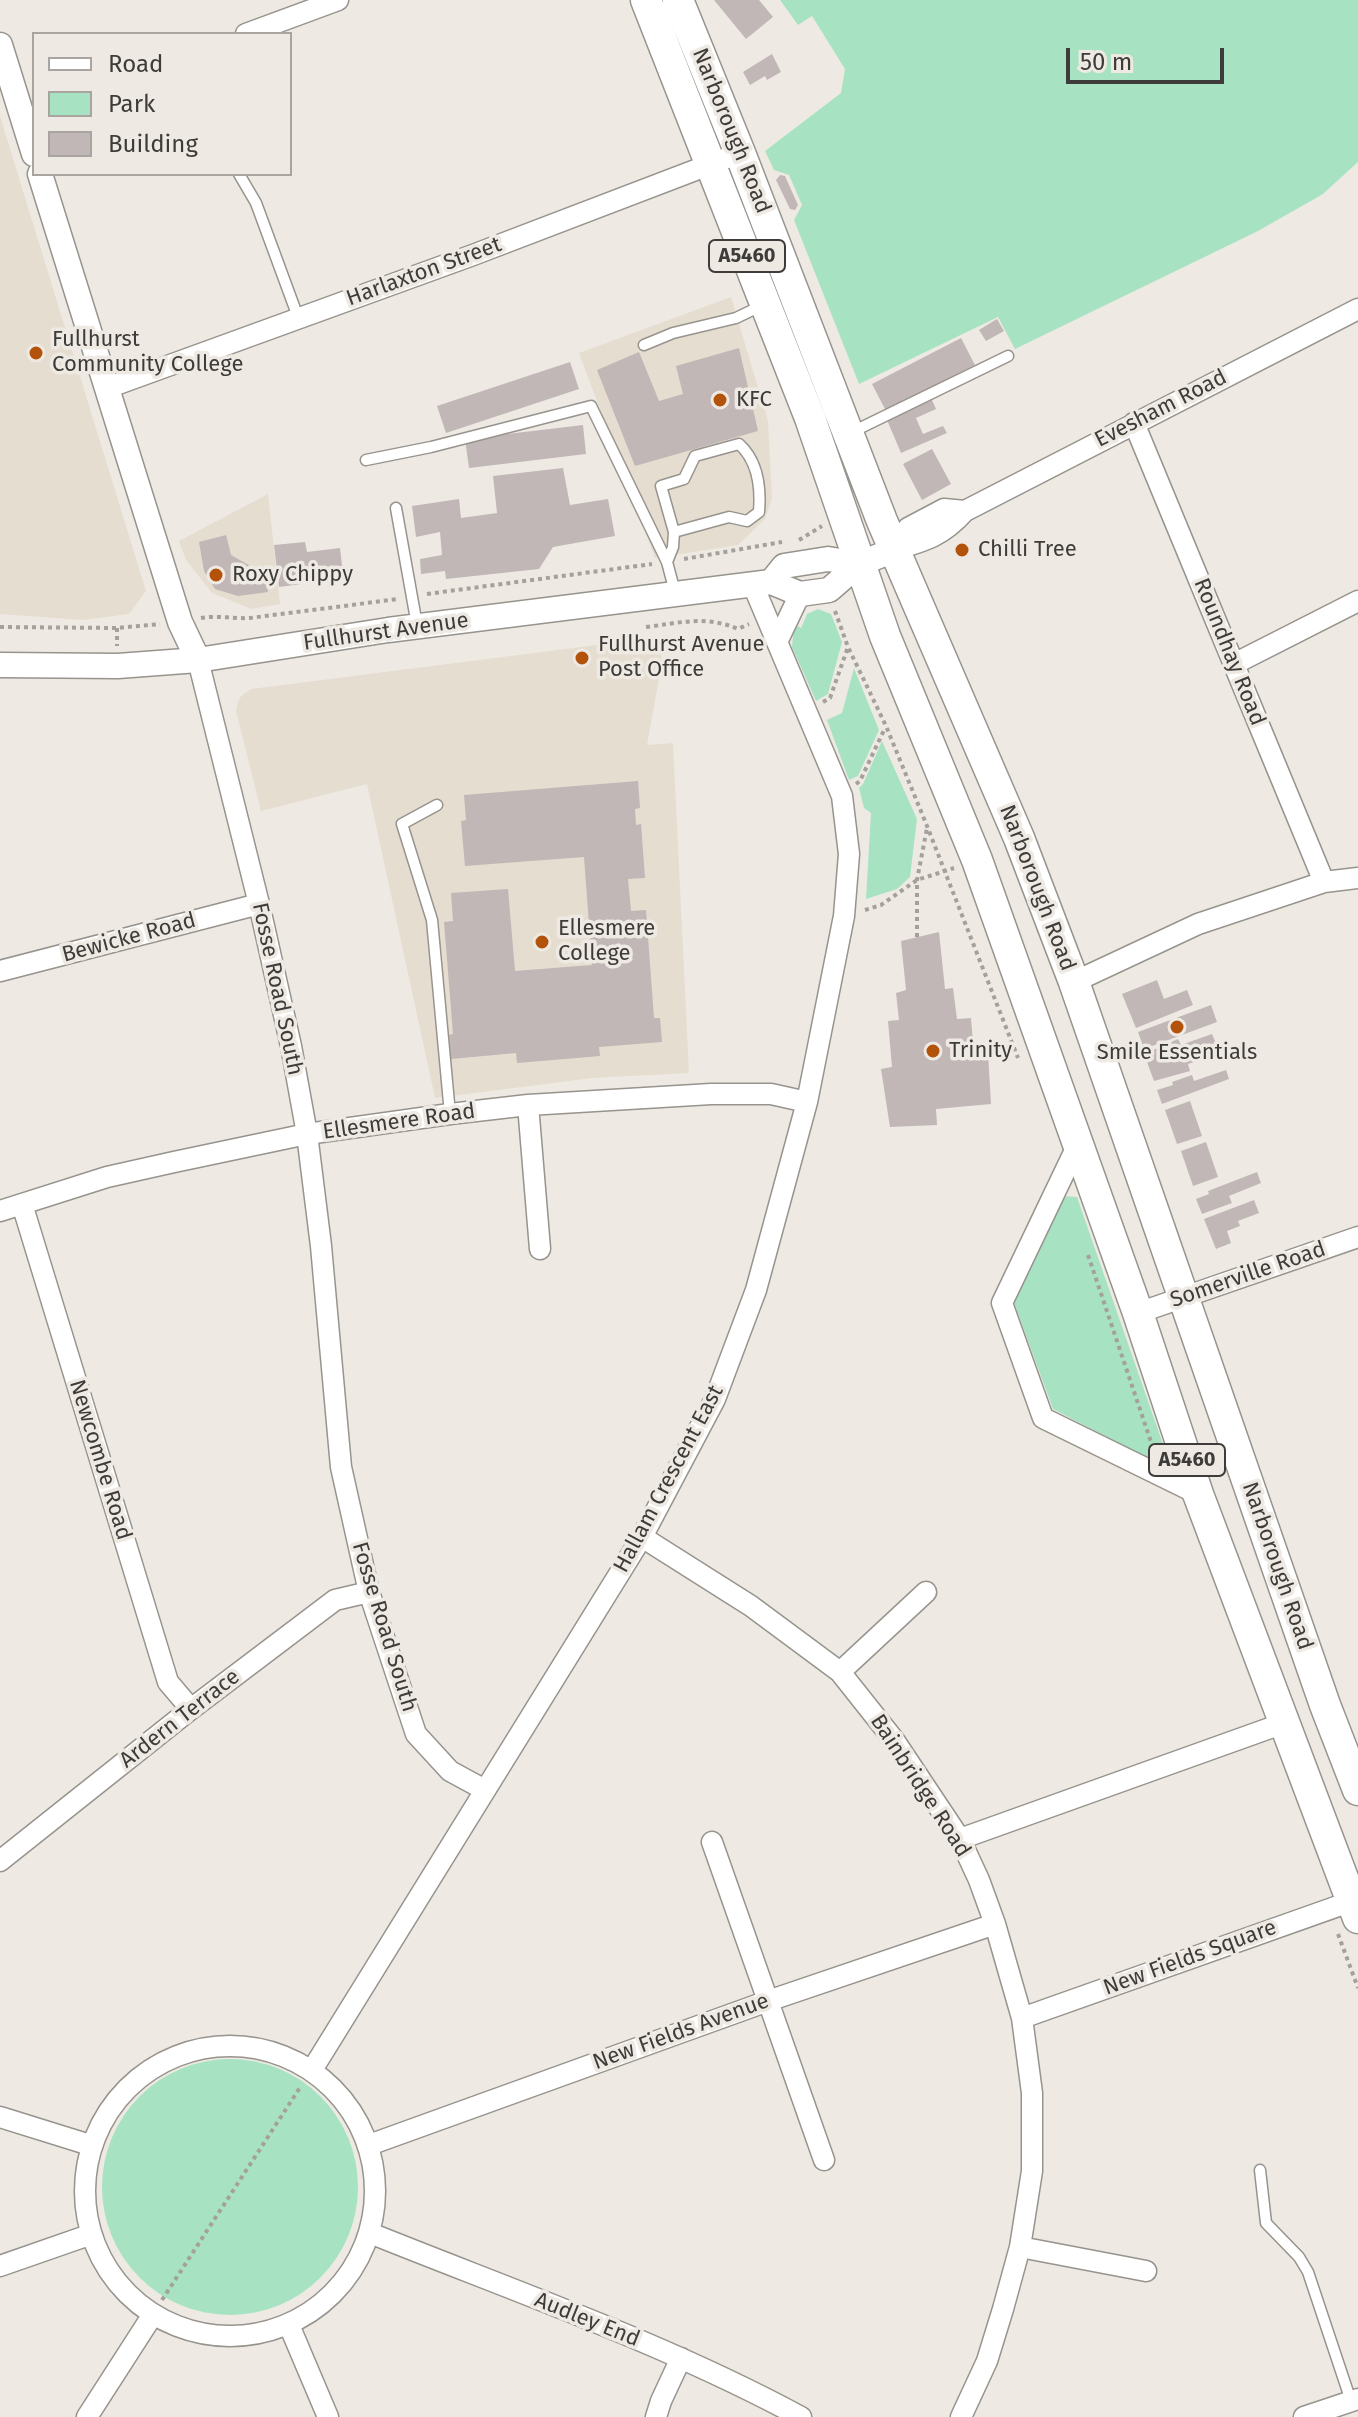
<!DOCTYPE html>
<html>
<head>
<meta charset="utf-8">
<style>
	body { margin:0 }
	#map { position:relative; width:1358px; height:2417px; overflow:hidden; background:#eeeae3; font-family:"Fira Sans",sans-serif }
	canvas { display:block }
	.legend { position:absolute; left:32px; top:32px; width:260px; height:144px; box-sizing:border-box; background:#eeeae3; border:2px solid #a8a49f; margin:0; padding:10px 14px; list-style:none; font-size:24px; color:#3e3c3a }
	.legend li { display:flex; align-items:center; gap:16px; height:40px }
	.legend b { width:40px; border:2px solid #a8a49f }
	.scale { position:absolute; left:1066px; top:48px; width:158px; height:36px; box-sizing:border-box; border:4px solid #3e3c3a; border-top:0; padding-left:10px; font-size:24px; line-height:28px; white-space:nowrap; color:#3e3c3a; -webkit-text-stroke:6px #eeeae3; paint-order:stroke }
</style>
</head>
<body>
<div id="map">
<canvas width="1358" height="2417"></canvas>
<ul class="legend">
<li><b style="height:10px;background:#fff"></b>Road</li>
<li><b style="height:22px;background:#a7e3c2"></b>Park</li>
<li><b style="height:22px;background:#c0b7b6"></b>Building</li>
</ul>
<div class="scale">50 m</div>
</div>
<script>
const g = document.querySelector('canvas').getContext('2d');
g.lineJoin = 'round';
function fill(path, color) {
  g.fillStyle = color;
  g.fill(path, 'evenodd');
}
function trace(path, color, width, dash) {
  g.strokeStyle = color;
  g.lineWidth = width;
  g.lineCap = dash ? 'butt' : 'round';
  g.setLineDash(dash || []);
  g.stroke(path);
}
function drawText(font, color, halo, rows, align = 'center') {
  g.font = font + ' "Fira Sans",sans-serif';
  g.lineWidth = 7;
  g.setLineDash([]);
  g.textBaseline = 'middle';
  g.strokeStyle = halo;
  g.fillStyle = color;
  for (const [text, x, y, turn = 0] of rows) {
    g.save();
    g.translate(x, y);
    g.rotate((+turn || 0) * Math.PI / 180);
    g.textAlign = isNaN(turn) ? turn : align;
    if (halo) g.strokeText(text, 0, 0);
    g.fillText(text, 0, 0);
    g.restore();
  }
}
fill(new Path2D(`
	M0 116 146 591 129 614 83 620 0 614Z
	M731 297 768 421 772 499 765 519 738 545 655 558 579 353Z
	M268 494 280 604 251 609 212 593 186 560 179 541Z
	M660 637 662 662 647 745 673 743 689 1073 593 1078 435 1098 367 784 261 811 236 711 238 702 241 696 251 689Z`), '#e5ddd0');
fill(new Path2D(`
	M780 0H1358V162L1323 194 1258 231 1015 349 998 317 859 384 794 220 802 205 789 175 774 170 765 151 841 93 845 69 812 16 798 25Z
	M818 609 831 614 842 642 828 694 816 701 792 647 794 624 801 628 807 614Z
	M854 668 879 730 858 776 849 780 827 720 842 713Z
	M882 741 917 819 910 877 897 889 866 899 871 813 864 808 859 788 863 784Z
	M1062 1196 1077 1197 1164 1447 1155 1462 1053 1409 1013 1300Z
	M102 2187a128 128 0 1 1 256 0a128 128 0 1 1-256 0Z`), '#a7e3c2');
fill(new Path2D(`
	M714 0H759L773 17 746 39Z
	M772 54 781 72 767 80 765 76 750 85 743 72Z
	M780 175 785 176 798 205 795 210 790 209 776 180Z
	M997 319 1004 331 986 341 979 330Z
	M961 338 975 365 886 411 872 384Z
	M739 348 758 431 635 466 597 370 639 352 659 401 683 394 676 366Z
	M570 362 579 389 446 433 437 406Z
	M932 400 936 409 916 418 923 434 943 426 947 433 901 453 887 420Z
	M583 425 586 454 469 468 465 439Z
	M932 449 951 484 922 500 903 464Z
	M563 468 570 505 608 499 615 536 553 547 539 569 446 579 445 571 421 574 420 559 442 555 440 532 416 537 412 506 459 499 461 518 497 513 493 476Z
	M226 535 231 555 252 567 265 566 268 592 238 596 215 589 204 571 199 542Z
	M305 542 307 552 340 548 343 574 310 578V583L279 587 274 545Z
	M638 781 640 808 635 809 636 825 641 824 645 878 628 879 631 911 646 910 654 1018H660L662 1042 599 1047 600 1056 517 1063 516 1053 451 1059 449 1035 453 1034 444 922 453 921 451 893 508 889 515 971 592 965 584 857 465 866 461 821 466 820 464 795Z
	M939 932 945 989 953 988 957 1019 971 1018 974 1055 988 1053 991 1104 936 1109 937 1125 890 1127 881 1069 892 1067 888 1021 899 1020 896 993 906 990 901 941Z
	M1157 980 1164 999 1187 990 1193 1005 1136 1028 1122 994Z
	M1211 1005 1217 1022 1144 1049 1138 1032Z
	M1212 1034 1220 1053 1188 1064 1190 1071 1154 1081 1144 1054 1178 1039 1181 1045Z
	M1226 1070 1229 1079 1162 1104 1157 1090 1173 1085 1172 1082 1192 1075 1194 1081Z
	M1190 1101 1202 1136 1177 1144 1165 1110Z
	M1206 1142 1218 1177 1193 1186 1181 1151Z
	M1257 1172 1261 1183 1229 1196 1232 1203 1202 1214 1196 1199 1209 1194 1208 1191Z
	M1254 1200 1259 1213 1238 1221 1240 1226 1227 1231 1231 1243 1216 1249 1204 1219Z`), '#c0b7b6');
const service = new Path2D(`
	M239 174 256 203 298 317
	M644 345 673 333 736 318 763 305
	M850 433 1008 356
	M366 460 431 447 591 406 667 562
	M396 508 417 625
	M674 532 729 517 747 521 759 512C761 488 758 461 739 444L695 456 684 479 661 486 674 532 673 547 667 562 675 592
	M437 805 402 824 432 920 450 1114
	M1260 2170 1266 2223 1299 2257 1308 2272 1351 2401`);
const minor = new Path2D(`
	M246 34 338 0
	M107 388 473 255 740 153
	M1134 423 1324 882
	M894 550C925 541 943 536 965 511L1358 309
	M894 550 908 528 944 509 965 511
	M778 640 800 594
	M198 660 259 904 291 1046 307 1134 321 1246 341 1467 369 1592 416 1734 450 1771 485 1790
	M1234 664 1358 601
	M0 971 259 904
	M1074 982 1198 924 1324 882 1358 878
	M528 1105 540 1249
	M1078 1144 1002 1303 1043 1418 1198 1494
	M22 1204 168 1682 191 1709
	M0 1211 107 1177 174 1162 307 1134 450 1114 528 1105 711 1094H771L807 1102
	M1138 1313 1358 1237
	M642 1537 751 1606 840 1672 894 1740 960 1839 979 1880 995 1924 1022 2018 1032 2093V2171L1020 2247 1003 2309 987 2361 961 2417
	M840 1672 926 1592
	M960 1839 1284 1723
	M712 1842 824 2160
	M0 1861 191 1709 335 1600 369 1592
	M1022 2018 1358 1899
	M85 2191a145 145 0 1 1 290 0a145 145 0 1 1-290 0Z
	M312 2070 642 1537 715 1399 756 1290 807 1102 844 916 849 854 842 796 753 585
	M0 2117 90 2145
	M369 2145 768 2001 995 1924
	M370 2233C514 2291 664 2343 801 2417
	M1020 2247 1146 2271
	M0 2266 89 2235
	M289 2325 328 2417
	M87 2417 152 2316
	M656 2417 661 2401 681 2358
	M1304 2417 1358 2399`);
const tertiary = new Path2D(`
	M0 45 34 154
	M40 174 180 622 198 660
	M771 582 784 566 828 559 859 564
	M0 665 118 666 198 660 388 630 771 582 800 594 829 590 859 564 894 550`);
const primary = new Path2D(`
	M646 0 810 418 885 636 977 860 1138 1313 1198 1494 1358 1918
	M678 0 740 153 882 521 1019 838 1074 982 1325 1705 1358 1790`);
trace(service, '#97938d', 13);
trace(minor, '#97938d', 23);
trace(tertiary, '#97938d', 27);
trace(primary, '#97938d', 33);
trace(new Path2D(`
	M799 540 822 526
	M684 559 782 542
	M427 594 652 564
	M835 611 848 647 886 726 927 826 1018 1058
	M201 618C217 615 234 619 250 618L398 599
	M0 627 117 628 160 624
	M646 627C679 623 706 615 738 629L749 624
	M117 628V646
	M823 702 830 698 848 647
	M856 784 860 781 885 728
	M865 910 881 905 917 880 954 868
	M917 937V880L927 828
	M1088 1255 1154 1451
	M1338 1934 1358 1988
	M162 2300 301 2086`), '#a4a19c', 4, [4, 4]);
trace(service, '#fff', 10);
trace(minor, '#fff', 20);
trace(tertiary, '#fff', 24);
trace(primary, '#fff', 30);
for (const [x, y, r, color] of [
	[36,353,8,"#b3530b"],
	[720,400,8,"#b3530b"],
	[962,550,8,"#b3530b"],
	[216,575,8,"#b3530b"],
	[582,658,8,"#b3530b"],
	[542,942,8,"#b3530b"],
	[1177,1027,8,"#b3530b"],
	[933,1051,8,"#b3530b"]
]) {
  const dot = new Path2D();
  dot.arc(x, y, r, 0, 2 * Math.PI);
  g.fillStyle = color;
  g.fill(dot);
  trace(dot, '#eeeae3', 3);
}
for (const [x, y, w] of [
	[747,256,76],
	[1187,1460,76]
]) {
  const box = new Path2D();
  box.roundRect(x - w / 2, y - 16, w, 32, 6);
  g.fillStyle = '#eeeae3';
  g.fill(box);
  trace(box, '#3e3c3a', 2);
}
drawText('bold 20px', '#3e3c3a', null, [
	["A5460",747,256],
	["A5460",1187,1460]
]);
drawText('22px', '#3e3c3a', '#eeeae3', [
	["Narborough Road",731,131,68],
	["Harlaxton Street",424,272,-20],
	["Evesham Road",1161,409,-27],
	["Fullhurst Avenue",386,632,-8],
	["Roundhay Road",1229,652,68],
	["Narborough Road",1037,888,69],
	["Bewicke Road",129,938,-15],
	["Fosse Road South",277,989,78],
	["Ellesmere Road",399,1122,-8],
	["Somerville Road",1248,1275,-19],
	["Newcombe Road",100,1460,73],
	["Hallam Crescent East",669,1479,-62],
	["Narborough Road",1277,1566,71],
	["Fosse Road South",384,1627,73],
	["Ardern Terrace",180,1719,-38],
	["Bainbridge Road",920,1786,57],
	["New Fields Square",1190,1958,-20],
	["New Fields Avenue",681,2032,-20],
	["Audley End",587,2320,22]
]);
drawText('22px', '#3e3c3a', '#eeeae3', [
	["Fullhurst",52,340],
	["Community College",52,365],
	["KFC",736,400],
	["Chilli Tree",978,550],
	["Roxy Chippy",232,575],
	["Fullhurst Avenue",598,645],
	["Post Office",598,670],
	["Ellesmere",558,929],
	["College",558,954],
	["Trinity",949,1051],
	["Smile Essentials",1177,1053,"center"]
], 'left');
</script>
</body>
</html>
